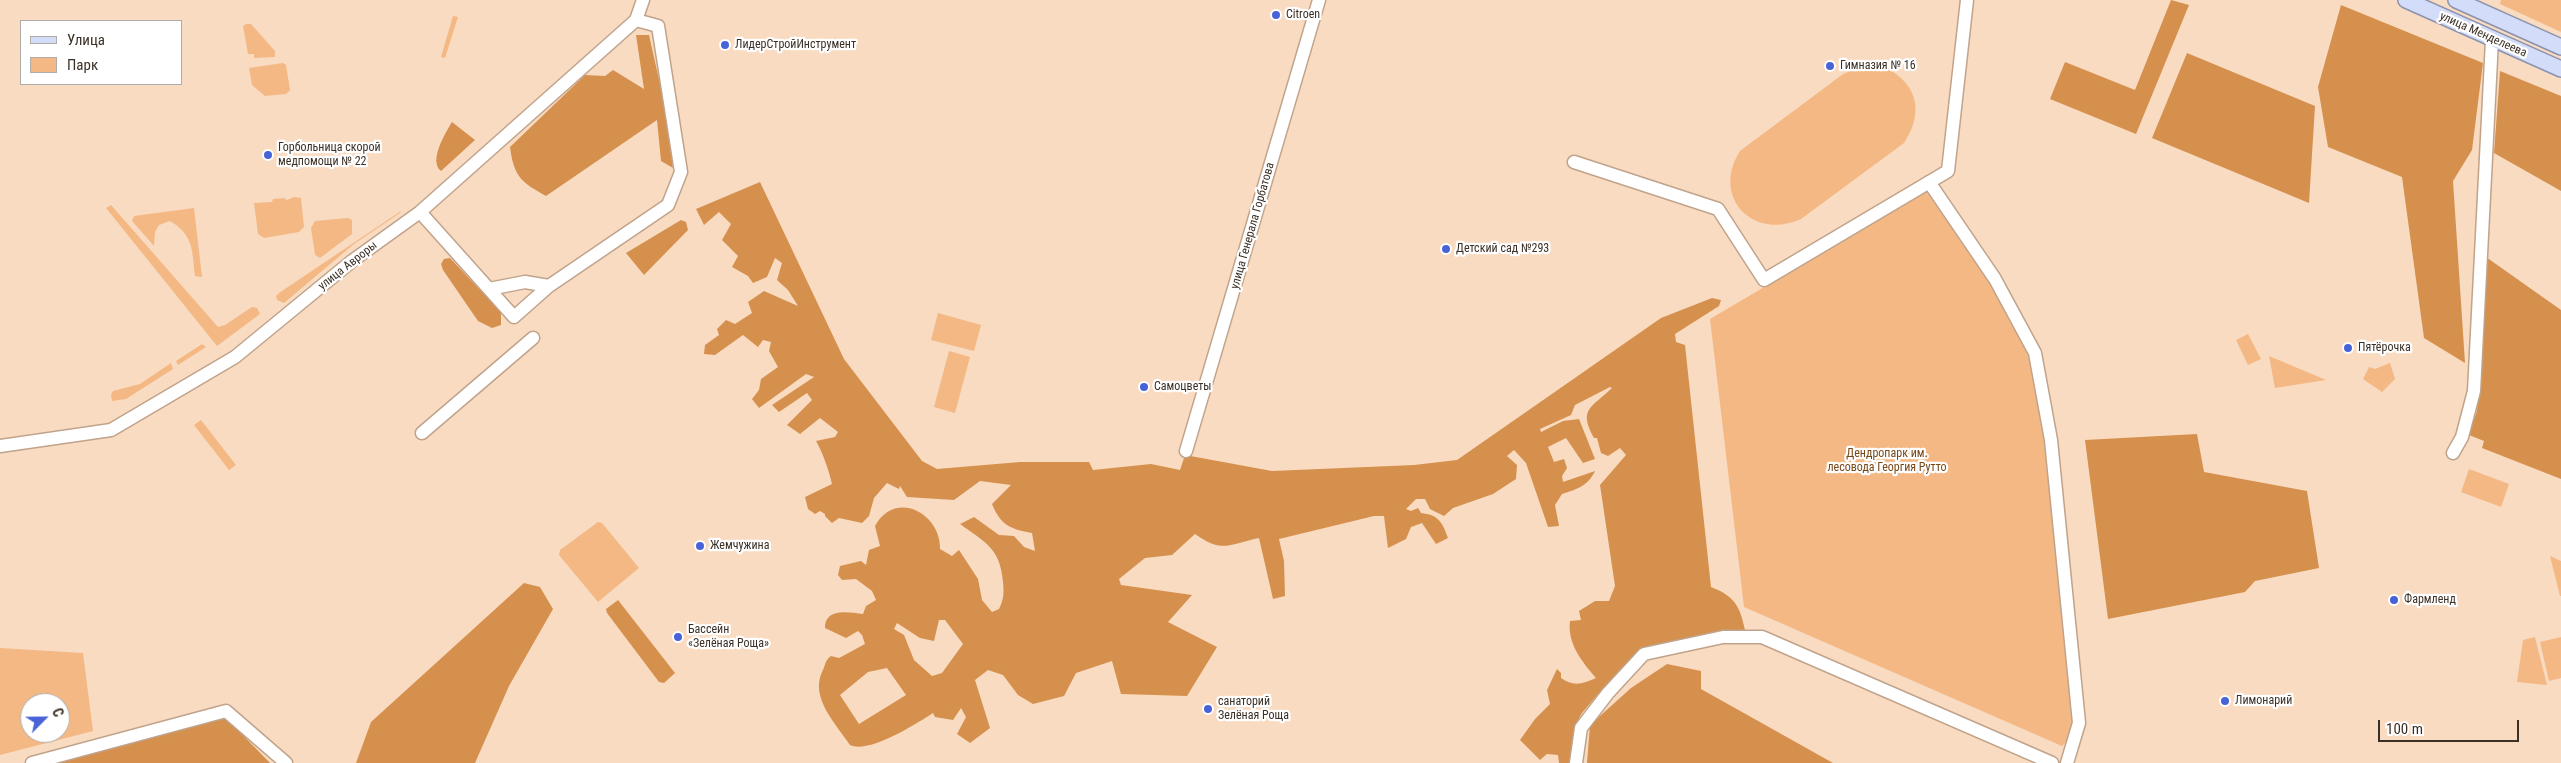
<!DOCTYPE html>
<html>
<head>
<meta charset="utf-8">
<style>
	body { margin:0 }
	#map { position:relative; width:2561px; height:763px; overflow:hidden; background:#f9dbc1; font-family:"Roboto Condensed",sans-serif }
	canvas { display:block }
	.legend { position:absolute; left:20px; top:20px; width:162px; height:65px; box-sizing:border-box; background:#fff; border:1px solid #b1aca8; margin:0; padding:6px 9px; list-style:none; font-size:15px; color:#3b3026 }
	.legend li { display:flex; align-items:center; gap:10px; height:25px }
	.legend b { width:25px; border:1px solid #b1aca8 }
	.north { position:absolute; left:20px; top:693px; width:50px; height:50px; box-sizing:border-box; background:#fff; border:1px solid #b1aca8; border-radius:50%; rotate:67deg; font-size:14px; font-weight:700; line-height:20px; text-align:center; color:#3b3026 }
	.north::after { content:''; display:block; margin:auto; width:18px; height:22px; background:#4863d7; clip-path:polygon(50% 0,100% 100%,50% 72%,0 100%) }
	.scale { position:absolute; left:2378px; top:720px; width:141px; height:22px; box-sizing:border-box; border:2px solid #3b3026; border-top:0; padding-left:6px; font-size:15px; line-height:18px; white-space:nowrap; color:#3b3026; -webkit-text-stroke:4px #fff; paint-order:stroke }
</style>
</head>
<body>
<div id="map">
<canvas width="2561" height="763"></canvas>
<ul class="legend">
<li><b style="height:6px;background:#d3ddf9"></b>Улица</li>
<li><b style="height:14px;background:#f4b884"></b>Парк</li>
</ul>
<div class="north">С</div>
<div class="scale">100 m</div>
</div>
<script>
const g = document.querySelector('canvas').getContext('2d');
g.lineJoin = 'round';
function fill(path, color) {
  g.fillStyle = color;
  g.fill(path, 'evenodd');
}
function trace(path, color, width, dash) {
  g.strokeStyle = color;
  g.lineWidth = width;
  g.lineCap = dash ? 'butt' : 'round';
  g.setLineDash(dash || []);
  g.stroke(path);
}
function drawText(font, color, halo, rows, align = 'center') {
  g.font = font + ' "Roboto Condensed",sans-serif';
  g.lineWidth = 4.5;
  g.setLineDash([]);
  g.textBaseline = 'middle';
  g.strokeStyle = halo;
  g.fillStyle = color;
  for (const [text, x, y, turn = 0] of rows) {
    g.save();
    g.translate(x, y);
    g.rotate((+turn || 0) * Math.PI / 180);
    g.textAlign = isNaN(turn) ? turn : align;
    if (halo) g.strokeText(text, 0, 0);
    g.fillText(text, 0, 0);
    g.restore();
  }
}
fill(new Path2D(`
	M2501 0H2561V32L2500 4Z
	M453 16 458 17 445 58 441 57Z
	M246 24H251L275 51V57L254 58V54H248L243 26Z
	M283 63 286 65 290 90 286 94 265 96 252 85 249 68Z
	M1879 65C1916 79 1926 110 1904 143L1801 219C1752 241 1711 196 1740 151L1843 74 1863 66Z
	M1929 190 1991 280 2032 355 2046 441 2076 732 2062 746 1744 607 1710 319Z
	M294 197 301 198 304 227 299 232 264 238 258 234 254 203 272 202 273 199 284 198 287 200Z
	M111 205 218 327 225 325 252 307 257 308 260 314 217 346 106 208Z
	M194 208 202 277 195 276C192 251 194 235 170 221L159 225 155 232 154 246 132 221 134 216Z
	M401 211 400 213 354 244 284 303 277 300 276 296 279 293Z
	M348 218 352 220V234L320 258 315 255 311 228 315 221Z
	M938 313 981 325 974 351 931 340Z
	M2248 334 2261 359 2248 365 2236 340Z
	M202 344 206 347 178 365 176 361Z
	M949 351 970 357 955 413 934 407Z
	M2269 356 2326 380 2275 388Z
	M171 363 173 369 126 399 112 401 111 395 113 391 140 384Z
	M2390 363 2395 379 2382 392 2363 379 2369 367 2375 369Z
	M201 420 236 465 229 470 194 425Z
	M2469 469 2509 484 2501 507 2461 492Z
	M598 522 602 523 639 568 598 602 559 555 560 550Z
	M2550 556 2561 561V596H2560Z
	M2535 637 2547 685 2517 682 2523 640Z
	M2561 637V678L2549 681 2540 642Z
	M0 648 83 653 93 731 0 755ZM30 703H60V733H30Z`), '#f4b884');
fill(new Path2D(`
	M2171 0 2189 5 2136 134 2050 99 2065 62 2135 90Z
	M2341 5 2483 63 2472 150 2453 181 2465 363 2424 338 2402 177 2328 147 2318 87Z
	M636 35H649L664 102 673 168 661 161 657 120 546 196C521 182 514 177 510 147L585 75 605 76 613 70 644 89Z
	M2187 53 2315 106 2309 203 2152 138Z
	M2500 71 2561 96V191L2494 153Z
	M452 122 475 140 441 171C428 161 446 132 452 122Z
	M760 182 844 359 922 461 937 469 1020 462H1089L1093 470 1151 464 1180 470 1185 455 1272 471 1414 465 1457 460 1661 318 1712 298 1721 300 1719 306 1675 334 1676 342 1685 345 1711 587C1737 597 1740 608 1746 634L1641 652 1604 687 1582 713 1577 722 1576 763H1559L1558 755 1547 754 1540 760 1520 740 1535 719 1550 704 1547 690 1557 669 1561 673V678C1573 687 1583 684 1596 678 1582 662 1567 643 1570 621L1581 620 1579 611 1595 601H1609L1615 586 1600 485 1626 455 1620 448 1608 456 1601 453 1597 438H1594C1578 409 1591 408 1612 388L1610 387 1575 405 1571 415 1540 429 1541 432 1563 421 1579 419 1595 459 1583 463 1566 438 1548 447 1554 462 1564 459 1567 468 1562 476 1563 482 1595 471C1588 486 1577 489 1562 494L1555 505 1559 526 1548 527 1526 463 1514 450 1507 456 1517 465 1516 479 1493 494 1453 508 1444 516 1430 509 1425 499H1416L1406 509 1411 511 1418 508 1421 513C1438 515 1442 521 1448 538L1436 544 1422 523 1411 527 1406 539 1388 548 1384 516H1374L1279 539 1284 561 1285 596 1273 599 1259 538C1229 544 1223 554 1195 534L1172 555 1145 558 1119 579 1121 585 1192 595 1168 622 1217 647 1187 696 1121 694 1112 661 1076 673 1064 696 1033 704 1018 695 1003 675 988 670 975 680 990 728 970 743 957 734 966 717 961 708 953 720 935 717 933 713C916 724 869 754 850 745 836 724 810 698 822 672 826 665 824 661 831 656L839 658 865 644 862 635 858 631 846 638 825 628C825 608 848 612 863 614L866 606 876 600 872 591 856 579 842 580 838 575 840 566 861 561 866 565 869 550 880 546 875 526C895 489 941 513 940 549L952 556 959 550 978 579 982 600 992 612 999 609C1004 599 1004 593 1003 582 1000 548 986 543 960 524L974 517 999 535 1014 536 1024 547 1035 551 1032 533C1011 529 1001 526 992 504L1011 485 980 481 954 500 907 497 900 486 899 489 887 483 874 498 869 516 862 523 839 518 832 523 825 516V514L820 511 815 514 808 509 805 497 832 484C829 471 823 453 816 441L835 437 838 432 820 418 800 434 787 425 812 400 807 393 779 412 772 405 814 377 806 374 759 408 752 399 759 390 761 379 778 367 769 351 771 342 763 340 758 347 743 335 715 355 704 354 705 345 719 335 717 329 726 320 735 324 752 313 748 302 764 291 798 306 788 290 777 280 782 263 775 258 767 277 753 283 748 276 732 267 738 256 722 240 731 224 719 212 704 225 696 209ZM939 620H945L963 644 942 673 932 676 914 660 904 635 894 629 897 623 920 638 934 641ZM887 668 906 695 859 724 840 695 868 672Z
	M681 220 686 222 688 230 644 275 626 253Z
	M2486 257 2561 310V479L2482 448 2484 441 2469 435 2477 411Z
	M450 258 501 312V325L492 328 478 321 443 270 441 264 444 259Z
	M2197 434 2204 472 2307 491 2319 568 2255 581 2245 592 2108 619 2085 440Z
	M524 583 540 587 553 609 509 686 475 763H356L371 722Z
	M618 600 675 673 664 683 659 682 607 613 606 609Z
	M1667 664 1701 671V689L1833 763H1587L1590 725 1631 688Z
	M225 717 270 763H52Z`), '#d5904e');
const minor = new Path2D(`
	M1574 162 1718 209 1764 280 1948 171 1967 0
	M1929 182 1995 279 2035 353 2051 440 2079 723 2067 763
	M420 212 514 317 549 286 668 205 681 172 658 26 636 20
	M489 289 525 282 549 286
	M422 433 533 338
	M0 446 111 430 235 357 352 261 420 212 636 20 643 0
	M1186 451 1319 0
	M2453 453 2462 437 2474 391 2492 40
	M32 763 226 711 286 763
	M1576 763 1581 728 1608 693 1644 654 1723 637H1762L2052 763`);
const major = new Path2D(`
	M2406 0 2561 69
	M2456 0 2561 47`);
trace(minor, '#c0a38b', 15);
trace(major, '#8b92ad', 18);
trace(minor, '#fff', 12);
trace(major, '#d3ddf9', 15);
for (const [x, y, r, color] of [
	[1276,15,5,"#4863d7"],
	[725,45,5,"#4863d7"],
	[1830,66,5,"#4863d7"],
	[268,155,5,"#4863d7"],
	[1446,249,5,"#4863d7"],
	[2348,348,5,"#4863d7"],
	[1144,387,5,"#4863d7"],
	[700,546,5,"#4863d7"],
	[2394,600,5,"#4863d7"],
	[678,637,5,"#4863d7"],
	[2225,701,5,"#4863d7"],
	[1208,709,5,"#4863d7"]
]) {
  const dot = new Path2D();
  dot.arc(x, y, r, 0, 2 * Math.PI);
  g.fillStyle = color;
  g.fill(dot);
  trace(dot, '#fff', 2);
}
drawText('12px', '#3b3026', '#fff', [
	["Citroen",1286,15],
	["ЛидерСтройИнструмент",735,45],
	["Гимназия № 16",1840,66],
	["Горбольница скорой",278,148],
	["медпомощи № 22",278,162],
	["Детский сад №293",1456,249],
	["Пятёрочка",2358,348],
	["Самоцветы",1154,387],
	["Жемчужина",710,546],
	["Фармленд",2404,600],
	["Бассейн",688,630],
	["«Зелёная Роща»",688,644],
	["Лимонарий",2235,701],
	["санаторий",1218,702],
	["Зелёная Роща",1218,716]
], 'left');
drawText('12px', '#3b3026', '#fff', [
	["улица Менделеева",2483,35,24],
	["улица Генерала Горбатова",1253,226,-74],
	["улица Авроры",348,266,-38]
]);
drawText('12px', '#774818', '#fff', [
	["Дендропарк им.",1887,454],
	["лесовода Георгия Рутто",1887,468]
]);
</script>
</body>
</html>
